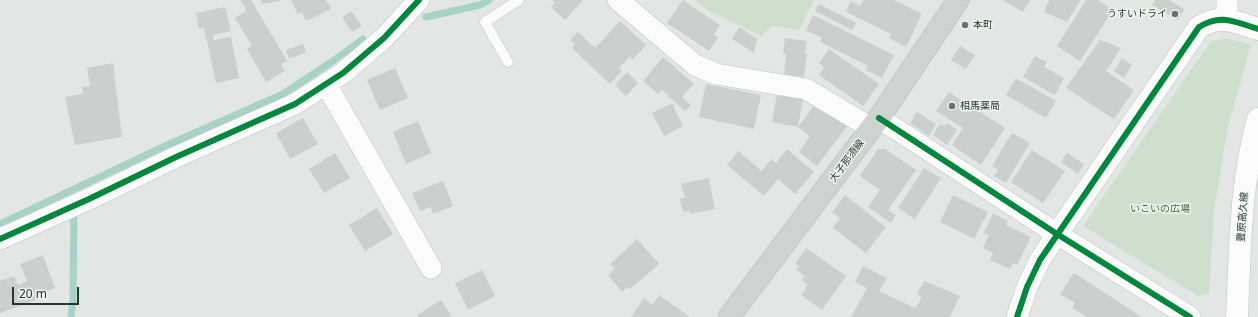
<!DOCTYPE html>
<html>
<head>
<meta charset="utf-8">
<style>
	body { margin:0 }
	#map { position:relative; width:1258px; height:317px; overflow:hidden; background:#e2e7e3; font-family:"Noto Sans",sans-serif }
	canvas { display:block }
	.scale { position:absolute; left:12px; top:287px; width:67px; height:18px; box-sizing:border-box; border:2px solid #23372a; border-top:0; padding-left:5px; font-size:12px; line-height:14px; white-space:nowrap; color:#23372a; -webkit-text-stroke:3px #f0f6f1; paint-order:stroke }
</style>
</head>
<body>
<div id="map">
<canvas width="1258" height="317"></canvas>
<div class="scale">20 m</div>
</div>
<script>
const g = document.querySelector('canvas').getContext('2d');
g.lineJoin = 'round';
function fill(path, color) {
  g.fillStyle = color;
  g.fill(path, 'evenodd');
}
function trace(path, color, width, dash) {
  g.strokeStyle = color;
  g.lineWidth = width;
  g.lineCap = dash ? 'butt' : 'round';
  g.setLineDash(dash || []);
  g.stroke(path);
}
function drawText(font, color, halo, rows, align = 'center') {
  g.font = font + ' "Noto Sans","Noto Sans JP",sans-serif';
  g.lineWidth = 3;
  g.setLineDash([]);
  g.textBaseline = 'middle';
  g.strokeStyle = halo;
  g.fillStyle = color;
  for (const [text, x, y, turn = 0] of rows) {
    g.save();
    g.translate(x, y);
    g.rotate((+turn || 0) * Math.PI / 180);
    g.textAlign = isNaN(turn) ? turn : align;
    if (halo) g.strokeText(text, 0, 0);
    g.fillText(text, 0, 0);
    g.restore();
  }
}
fill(new Path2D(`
	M695 0H814L799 30 772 26 761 36 707 10Z
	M1228 38 1251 45 1228 126 1214 211 1209 294 1198 296 1083 226 1211 41Z`), '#cfdfce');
trace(new Path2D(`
	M426 17 480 5 489 0
	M0 224 165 146 283 94 330 63 363 39
	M71 317 73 299 74 209`), '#a8d1c7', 7);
fill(new Path2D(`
	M240 0H251L287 61 281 64 285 71 266 82 247 49 252 46 235 18 247 10Z
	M261 0H280V1L262 4Z
	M291 0H326L331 9 306 21 302 12 298 14Z
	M552 0H583L565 20 551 7 555 3Z
	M683 0 720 25 714 35 718 38 709 51 667 23Z
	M863 0H894L922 14 906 47 889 38 891 34 846 12 851 1 860 6Z
	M1003 0H1030L1023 12Z
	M1049 0H1081L1067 22 1044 12Z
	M1086 0H1098L1113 10 1080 61 1057 46Z
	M1155 0H1169L1184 9 1178 20 1152 5Z
	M819 4 856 23 852 30 815 11Z
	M225 7 231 31 213 35 214 40 231 37 239 78 216 83 204 28 199 29 196 13Z
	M351 11 362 26 352 32 342 18Z
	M813 15 894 55 882 78 866 70 868 66 820 42 822 38 806 30Z
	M620 21 646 45 633 59 630 56 619 68 622 71 610 84 572 48 575 44 570 40 578 32 595 48Z
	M739 27 757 39 754 53 732 39Z
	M785 38 807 41 805 54H807L804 77 784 74 786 54 783 53Z
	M1100 40 1121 48 1106 71 1134 90 1114 119 1066 88Z
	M303 44 306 52 289 59 286 50Z
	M960 46 975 55 966 69 951 60Z
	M829 49 879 84 863 106 819 75 824 67 819 63Z
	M1035 56 1047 62 1044 67 1064 78 1055 95 1023 77Z
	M663 57 694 84 682 97 691 105 685 111 662 90 658 94 643 81Z
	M1122 58 1132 65 1124 78 1114 71Z
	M113 63 122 137 75 145 65 97 83 94 82 87 90 86 87 68Z
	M395 68 408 98 380 110 367 80Z
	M627 72 638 83 626 96 615 85Z
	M1016 78 1056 101 1046 118 1006 95Z
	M706 84 761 95 754 129 699 117Z
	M949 92 1005 128 981 165 952 145 963 128 936 111Z
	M777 95 803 99 798 127 816 103 849 124 817 166 799 152 810 136 798 127 772 122Z
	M672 103 683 126 664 136 652 113Z
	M917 112 936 124 929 136 910 123Z
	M303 118 318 144 290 159 276 133Z
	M418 121 431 153 406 164 393 132Z
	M947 123 957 130 947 145 933 135 940 124 944 126Z
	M1012 133 1030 143 1006 183 994 176 998 170 992 166Z
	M787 149 814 172 795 194 778 179 764 196 727 165 738 151 762 171 771 159 776 163Z
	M878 149H885L916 170 888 210 896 215 891 223 868 207 880 190 860 176Z
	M1032 150 1065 171 1043 203 1011 182Z
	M335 153 350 178 324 193 309 169Z
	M1067 153 1084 164 1078 174 1061 162Z
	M924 168 941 178 915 219 898 208Z
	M709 178 715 209 691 214 690 211 683 212 680 199 685 198 681 184Z
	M443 181 453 206 433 214 431 207 420 211 412 193Z
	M845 195 886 227 866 253 833 228 840 218 832 212Z
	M953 195 988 212 974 239 940 222Z
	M377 208 393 234 365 251 349 225Z
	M993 214 1008 221 1006 225 1031 237 1017 265 1013 263 1010 269 990 260 993 253 983 248 989 235 984 233Z
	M637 239 659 264 630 289 627 287 622 292 608 275 615 269 610 264Z
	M806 248 846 276 822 310 801 295 808 285 802 280 805 276 796 270 799 266 795 264Z
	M43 255 55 288 41 293 42 298 0 313V281L14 276 18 285 27 281 20 264Z
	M863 266 887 278 879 291 915 308 922 298 917 294 924 281 960 296 950 317H851L867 288 855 282Z
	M482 270 495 296 468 310 455 283Z
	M1074 273 1142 317H1087L1072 308 1075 303 1060 294Z
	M659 295 690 317H631L644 298 652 305Z
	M441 300 452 317H419L417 315Z`), '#cbd0cc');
const service = new Path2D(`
	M508 62 485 22 519 0`);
const minor = new Path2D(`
	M618 0 695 65 716 74 806 89 871 128
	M1227 0V20
	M326 84 431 268
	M879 118 1057 234 1190 317
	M0 239 89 199 176 157 295 104 343 73 384 38 419 0
	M1017 317 1027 287 1040 260 1057 234`);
const tertiary = new Path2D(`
	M1057 234 1199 27C1221 13 1235 22 1258 29`);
const secondary = new Path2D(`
	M1237 317C1240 251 1240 183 1258 119`);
const primary = new Path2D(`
	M729 317 879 118 958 0`);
trace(service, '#bfc4c0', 11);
trace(minor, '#bfc4c0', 22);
trace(tertiary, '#bfc4c0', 23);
trace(secondary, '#bdc3be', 23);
trace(primary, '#bcc3be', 23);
trace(service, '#fbfbfb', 10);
trace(minor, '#fbfbfb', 21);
trace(tertiary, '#fbfbfb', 22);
trace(secondary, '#fbfbfb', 22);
trace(primary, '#cdd3cf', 22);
trace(new Path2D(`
	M879 118 1057 234 1190 317
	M0 239 89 199 176 157 295 104 343 73 384 38 419 0
	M1017 317 1027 287 1040 260 1199 27C1221 13 1235 22 1258 29`), '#00873e', 6);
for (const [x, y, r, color] of [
	[1175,14,4,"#66756b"],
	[965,25,4,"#66756b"],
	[952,106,4,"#66756b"]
]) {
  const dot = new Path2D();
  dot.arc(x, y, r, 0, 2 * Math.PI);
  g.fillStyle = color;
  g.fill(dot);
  trace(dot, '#f0f6f1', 1.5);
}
drawText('10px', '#23372a', '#f0f6f1', [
	["うすいドライ",1167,14,"right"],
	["本町",973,25],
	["相馬薬局",960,106]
], 'left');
drawText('10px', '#23372a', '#f0f6f1', [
	["大子那須線",847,161,-53],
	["豊原高久線",1243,217,-86]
]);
drawText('10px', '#326933', '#f0f6f1', [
	["いこいの広場",1160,209]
]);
</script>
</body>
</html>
